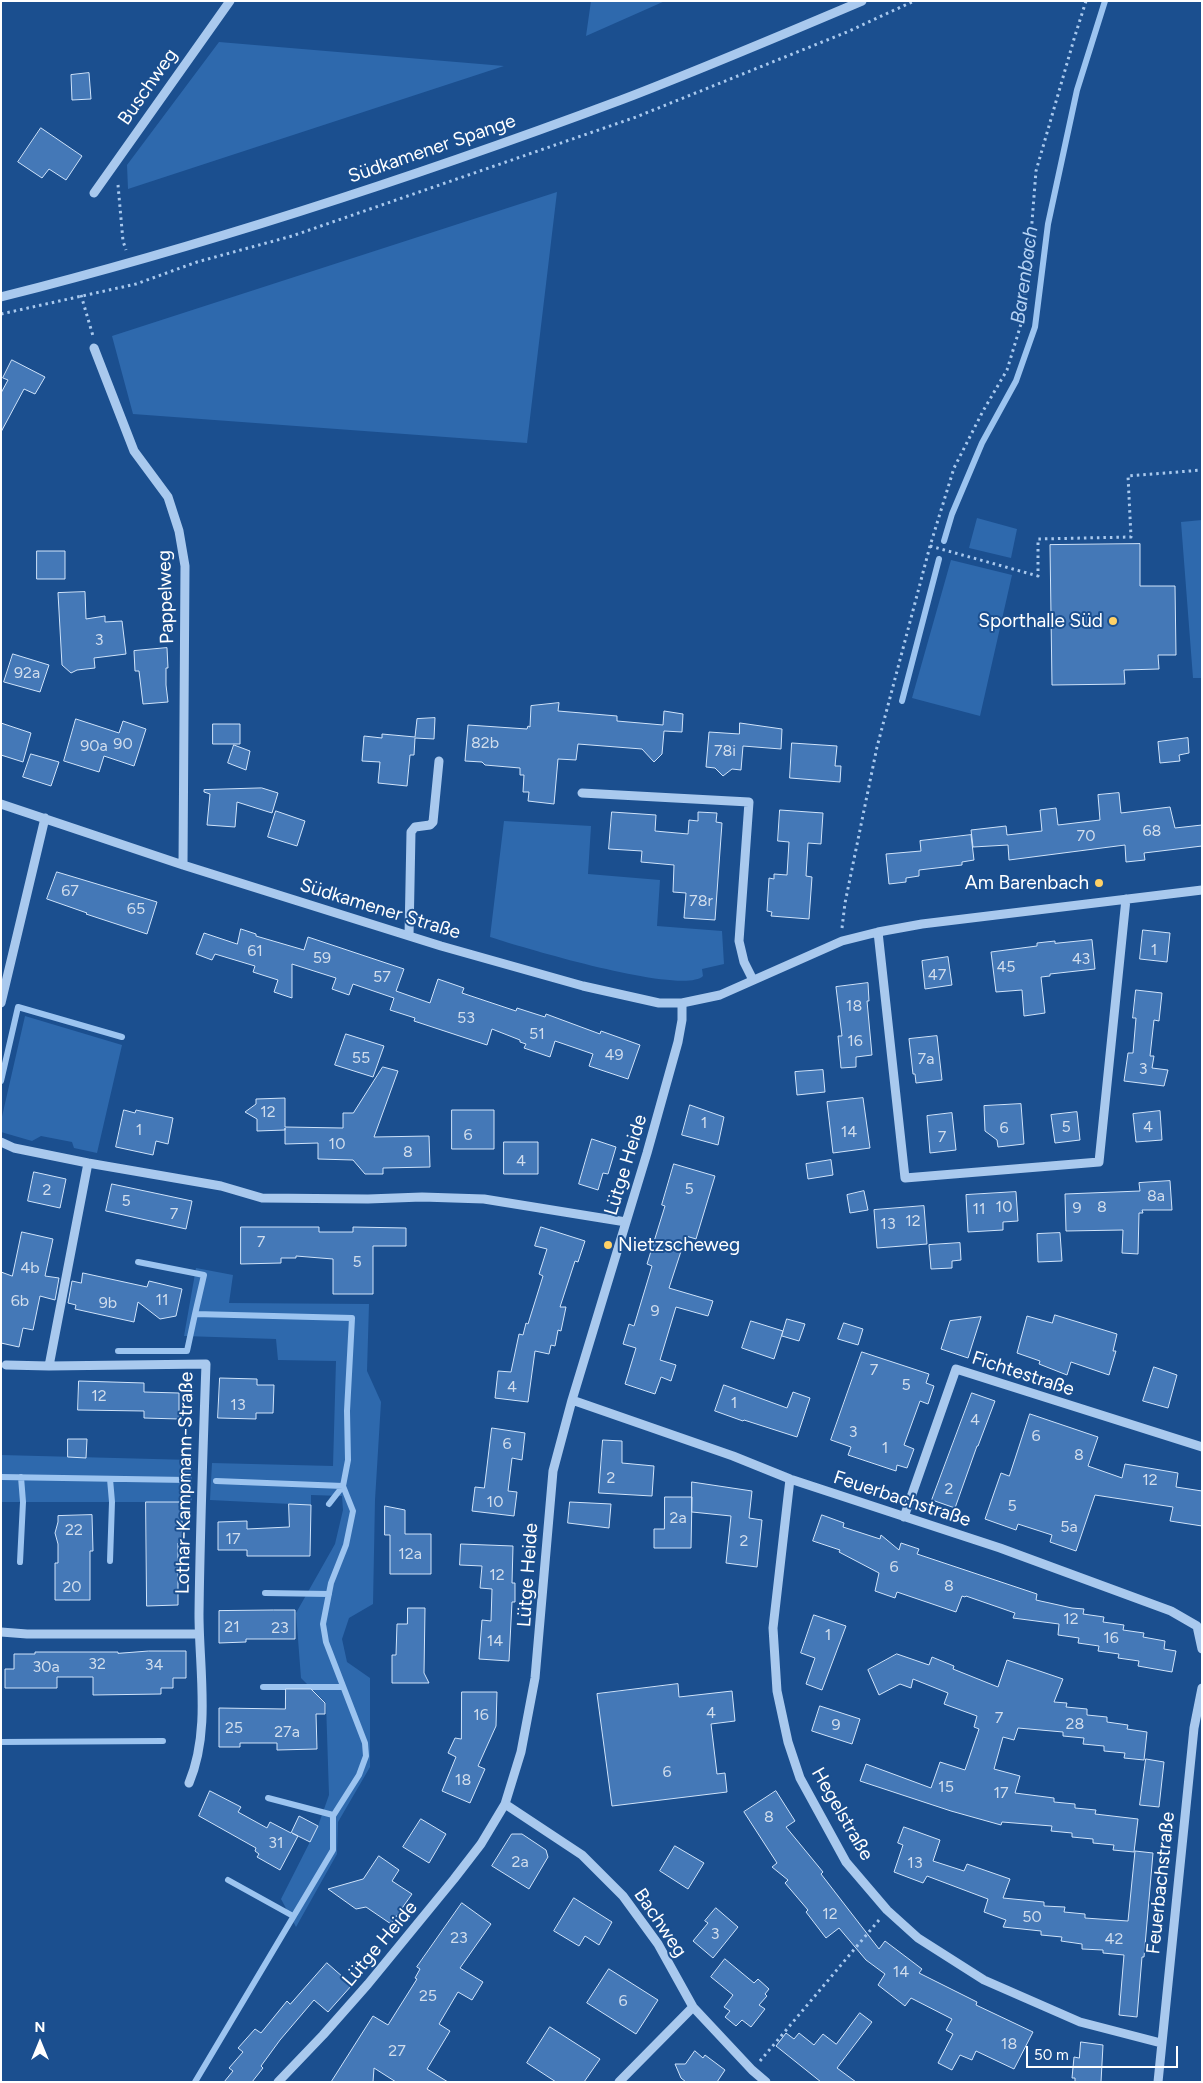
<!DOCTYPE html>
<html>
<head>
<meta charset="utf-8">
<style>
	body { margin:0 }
	#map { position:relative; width:1203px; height:2083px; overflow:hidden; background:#1b4f8f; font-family:Figtree,sans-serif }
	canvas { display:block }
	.frame { position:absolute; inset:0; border:2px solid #fff; pointer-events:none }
	.north { position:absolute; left:15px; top:2018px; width:50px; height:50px; -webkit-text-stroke:4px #1b4f8f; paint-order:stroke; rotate:0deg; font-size:14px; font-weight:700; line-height:20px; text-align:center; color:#fff }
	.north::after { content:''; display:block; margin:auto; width:18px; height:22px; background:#fff; clip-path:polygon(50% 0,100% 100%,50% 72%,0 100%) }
	.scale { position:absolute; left:1026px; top:2046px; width:152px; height:22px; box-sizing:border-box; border:2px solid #fff; border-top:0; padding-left:6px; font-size:15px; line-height:18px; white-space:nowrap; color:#fff; -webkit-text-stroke:4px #1b4f8f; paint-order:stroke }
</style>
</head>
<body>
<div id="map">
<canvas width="1203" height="2083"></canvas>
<div class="frame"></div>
<div class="north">N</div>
<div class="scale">50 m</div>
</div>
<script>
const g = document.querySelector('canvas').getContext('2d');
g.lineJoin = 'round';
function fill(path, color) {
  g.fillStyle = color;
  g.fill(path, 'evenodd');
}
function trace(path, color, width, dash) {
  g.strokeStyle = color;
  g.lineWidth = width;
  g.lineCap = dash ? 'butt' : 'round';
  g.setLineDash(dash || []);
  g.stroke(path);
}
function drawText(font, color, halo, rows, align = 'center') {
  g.font = font + ' Figtree,sans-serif';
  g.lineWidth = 4;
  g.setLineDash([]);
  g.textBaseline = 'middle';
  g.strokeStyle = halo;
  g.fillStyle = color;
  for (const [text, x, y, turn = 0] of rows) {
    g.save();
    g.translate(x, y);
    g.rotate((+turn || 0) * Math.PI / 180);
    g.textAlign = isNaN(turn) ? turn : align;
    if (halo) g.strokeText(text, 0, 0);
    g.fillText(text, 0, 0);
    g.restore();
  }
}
fill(new Path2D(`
	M591 1H665L586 36Z
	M219 42 504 66 128 189 127 165Z
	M557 192 527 443 133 414 112 336Z
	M977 518 1017 529 1011 558 969 548Z
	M1202 520V678H1193L1181 522Z
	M951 560 1012 575 980 716 912 698Z
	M504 821 591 826 588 874 660 880 657 926 722 931 724 964 702 969 703 976C683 996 521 947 490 937Z
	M25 1016 122 1045 97 1153 74 1148 72 1142 41 1136 32 1141 1 1132V1121Z
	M196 1268 233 1275 229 1303 369 1304 367 1371 381 1402 375 1500 373 1604 349 1618 342 1639 347 1662 370 1678V1767L338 1822 337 1854 296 1927 281 1899 318 1826 329 1795 326 1703 301 1678 296 1613 335 1544 343 1510 342 1496 311 1495V1505L210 1500 212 1463 333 1466 336 1361 278 1360 276 1339 184 1336Z
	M1 1455 192 1460V1502H1Z`), '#2e69ad');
trace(new Path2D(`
	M944 541 952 514 982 443 1016 381 1035 327 1048 224 1077 90 1105 1
	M902 701 939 559
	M1 1081 18 1007 122 1037
	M138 1262 204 1275 195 1314
	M118 1351H187L195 1314 352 1318 347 1411 348 1460 343 1486 329 1504
	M1 1477 187 1480
	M110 1479 112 1502 110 1561
	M20 1562 23 1502 21 1477
	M265 1593 329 1594
	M263 1687H343
	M1 1742 163 1741
	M268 1798 333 1815
	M228 1880 293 1916
	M195 2082 333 1850V1816L359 1775 366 1756 365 1743 326 1642 323 1624 331 1583 346 1545 353 1511 343 1486 216 1481`), '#9cc4f0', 6);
const building = new Path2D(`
	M89 73 91 99 72 100 71 75Z
	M41 128 82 156 66 180 49 169 42 178 18 162Z
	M12 360 45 377 35 394 24 389 1 432V393L8 380 3 378Z
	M1140 544V586H1175L1176 655H1158L1159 669 1124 670 1125 684 1052 685 1050 545Z
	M37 551H65V579H37Z
	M85 592 86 619 105 616V622L122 621 126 654 94 658 95 668 77 670 71 673 62 665 58 593Z
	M167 648 168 668H166V685L168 702 143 704 139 671H135L134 651Z
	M13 654 49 665 40 692 4 682Z
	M559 703 558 711 617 716V721L663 725 664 711 683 714 682 732 664 731 662 754 654 762 642 749 578 744 576 760 558 759 554 804 528 801 529 792H523L524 775H520V768L485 765 482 762 465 761 468 725 527 729 528 726 530 727 531 706Z
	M435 718 434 739 415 738 414 755H410L407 786 378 783 380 762 362 761 364 736 382 738V734L415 737 417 719Z
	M76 719 119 733 123 721 146 729 134 766 104 756 99 772 64 761Z
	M1 723 31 733 23 762 1 755Z
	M740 723 782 729 781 749 743 746 741 770 732 769 723 776 715 768 706 767 709 732 739 734Z
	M213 724H240V744H213Z
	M1188 738 1189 753 1179 755 1180 761 1160 763 1158 742Z
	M792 743 837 746 835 766H841L840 782 790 778Z
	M234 745 250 751 246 770 228 763Z
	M31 754 59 762 51 786 23 777Z
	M262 788 278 793 272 813 237 802 235 827 207 825 210 794 204 792V790Z
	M1119 793 1121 813 1170 807 1175 828 1202 825V846L1144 853 1145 860 1126 862 1125 845 1009 860 1008 845 973 847 971 830 1006 826 1007 835 1042 831 1040 810 1056 808 1058 825 1100 820 1098 795Z
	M780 810 823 813 821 844 808 843 806 876 812 877 809 919 771 916 772 912 767 911 769 878 774 879V874L787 875 789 842 778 841Z
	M276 811 305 821 297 846 268 837Z
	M612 812 656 815 655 831 688 834 689 820 698 821V812L717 813 716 822 722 823 715 920 684 918 686 893 673 892 674 865 641 862 642 851 609 849Z
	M971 835 974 860 962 862V865L919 870V876L906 878V882L889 884 886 854 921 851 920 841Z
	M57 872 157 902 147 934 86 914 87 913 47 899Z
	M241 929 256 934V936L304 950 308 937 404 969 396 991 430 1003 438 979 464 988 462 993 516 1011 517 1008 545 1017 546 1014 600 1034 601 1031 640 1045 628 1079 589 1066 593 1054 558 1042 555 1041 550 1057 524 1048 526 1044 520 1042V1040L492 1029 487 1045 414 1021 415 1018 390 1010 394 998 353 984 349 995 332 989 336 978 292 964V998L274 992 278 980 253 972 255 966 215 954 212 960 196 954 204 933 237 944Z
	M1143 930 1170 933 1167 962 1140 959Z
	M1092 940 1095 969 1050 974V976L1041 977 1045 1013 1024 1016 1022 990 996 992 991 952 1037 946V943L1055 941V943Z
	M948 957 952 985 925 989 922 961Z
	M868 983 869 1001H867L872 1055 856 1057V1067L841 1068 838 1036H842L836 987Z
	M1136 990 1162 993 1159 1021 1154 1020 1150 1056H1154L1152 1068 1168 1070 1164 1086 1124 1081 1128 1053H1133L1136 1018H1133Z
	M346 1034 384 1046 373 1077 335 1065Z
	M937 1036 942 1080 916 1083 915 1074H913L909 1039Z
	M383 1067 398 1071 374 1137 429 1136 430 1167 383 1168V1174H365L353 1160 318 1159V1143L285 1144V1128V1130L257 1131V1119L245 1112 256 1104V1099L285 1098V1127L343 1128V1113H353Z
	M823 1070 825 1092 797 1095 795 1072Z
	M863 1098 870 1148 833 1153 827 1102Z
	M1021 1104 1024 1144 998 1147 997 1140 985 1131 984 1106Z
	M690 1105 724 1117 718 1145 682 1135Z
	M124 1110 135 1113 136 1110 173 1118 168 1144 156 1141 153 1155 116 1147Z
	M452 1110H494V1149H452Z
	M1160 1111 1162 1140 1136 1142 1133 1114Z
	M1077 1112 1080 1140 1055 1143 1051 1115Z
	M952 1113 956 1150 930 1153 927 1116Z
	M592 1139 616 1147 608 1174 603 1173 598 1190 579 1184Z
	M504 1142H538V1174H504Z
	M831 1160 833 1175 808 1179 806 1164Z
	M674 1164 715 1176 696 1239 686 1236 669 1288 713 1301 708 1316 676 1307 660 1360 676 1365 671 1381 661 1377 655 1394 625 1384 636 1348 623 1344 629 1324 634 1326 652 1266 647 1264 665 1206 662 1205Z
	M34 1172 66 1179 60 1208 28 1201Z
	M1170 1181 1172 1210H1142L1143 1213H1139L1138 1254 1122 1253 1123 1230 1066 1231 1065 1194 1140 1191 1139 1183Z
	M112 1184 192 1201 186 1229 106 1211Z
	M864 1191 868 1210 850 1213 847 1195Z
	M1016 1192 1018 1221 1003 1222V1230L968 1232 966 1195Z
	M924 1206 927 1244 877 1248 874 1210Z
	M241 1227H319V1232H353V1227L406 1228V1246H373V1294H333V1259L296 1256V1258H281V1263L241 1264Z
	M541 1227 585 1241 578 1262 575 1261 560 1307H566L561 1331 558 1330 555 1346 551 1345 549 1354 535 1351 528 1402 495 1398 498 1371 511 1372 519 1334 523 1335 526 1323 528 1324 543 1276 539 1274 547 1249 535 1246Z
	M22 1232 53 1239 45 1276 59 1278 55 1300 40 1296 33 1330 23 1328 19 1347 1 1343V1272L12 1276Z
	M1060 1233 1062 1261 1038 1262 1037 1234Z
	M960 1243 961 1260 952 1261V1268L931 1269 929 1245Z
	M83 1273 147 1287 149 1281 182 1289 176 1316 160 1319 138 1302 134 1322 75 1309 76 1305 68 1303 72 1281 81 1283Z
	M1055 1315 1117 1334 1113 1351H1116L1109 1375 1071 1362 1067 1375 1039 1364 1040 1361 1017 1353 1027 1316 1052 1323Z
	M981 1317 968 1358 941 1349 950 1321Z
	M787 1319 805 1324 799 1341 782 1336Z
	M751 1321 783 1331 774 1359 742 1348Z
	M844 1323 863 1329 858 1345 838 1339Z
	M862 1352 929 1374 926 1383 934 1386 928 1404 920 1401 904 1445 914 1449 907 1468 897 1465 896 1471 848 1455 851 1447 831 1440Z
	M1154 1367 1177 1375 1168 1408 1143 1401Z
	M220 1378 257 1379V1385H274L273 1413H256V1419L218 1418Z
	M79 1381 144 1383V1392L179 1393V1419L144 1418V1411L78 1410Z
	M724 1385 787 1408 793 1392 810 1398 797 1437 744 1420 743 1421 715 1411Z
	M972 1393 995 1401 978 1446H977L955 1508 932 1500Z
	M1030 1414 1098 1437 1088 1466 1122 1478 1125 1464 1178 1473 1176 1487 1202 1491V1526L1170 1521 1173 1507 1095 1495 1076 1551 1050 1542 1052 1535 1018 1524 1016 1530 985 1519 1001 1473 1009 1476Z
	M492 1428 525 1433 522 1460 512 1458 508 1491 517 1492 514 1516 472 1511 475 1487 484 1488Z
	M68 1439H87L86 1458 68 1457Z
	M603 1440 622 1441V1463L654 1466 652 1496 599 1493Z
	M692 1482 752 1491 749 1518 762 1520 757 1567 726 1563 731 1516 692 1512Z
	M665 1497H692L691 1548H654V1529H664Z
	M146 1502H182V1543H178V1605L147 1606Z
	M570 1502 611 1504 609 1528 568 1523Z
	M289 1504 311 1505 310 1556H247V1550H218V1522L247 1521V1529L289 1527Z
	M385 1506 405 1510V1534H431V1574H390V1535H385Z
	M92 1515 93 1551H90V1600H55V1563H58V1544L55 1533 58 1522V1516Z
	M822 1515 844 1523 843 1527 880 1539 881 1535 899 1550 901 1543 919 1549 917 1554 1037 1594 1036 1600 1072 1608 1084 1609 1083 1614 1104 1617 1103 1622 1124 1625 1123 1630 1144 1633 1143 1637 1165 1641 1164 1649 1176 1651 1172 1672 1138 1666 1139 1661 1118 1658 1119 1654 1098 1651 1099 1646 1078 1643 1079 1638 1058 1635 1059 1624 1013 1618 1015 1613 966 1596 965 1597 962 1596 956 1612 897 1592 895 1598 875 1591 879 1573 839 1552 840 1550 813 1541Z
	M461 1544 513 1546 512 1583H515V1602H512L509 1661 479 1659 482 1620 491 1621 492 1589 480 1588 482 1566 460 1565Z
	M408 1608H425L424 1673 429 1683H392V1655H396L397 1624H407Z
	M274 1610H295V1639H246V1642L219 1643V1611Z
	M814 1615 846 1626 822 1690 806 1684 815 1658 801 1653Z
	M149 1651H186V1678H173V1688H161V1694L93 1695V1677H57V1688H5V1669H14V1654H35V1652H118V1653Z
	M897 1654 929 1665 932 1657 954 1666 953 1669 998 1687 1007 1660 1063 1679 1054 1702 1067 1703 1066 1707 1087 1709V1715L1107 1717V1722L1128 1725 1127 1729 1147 1732 1144 1760 1124 1758 1125 1753 1104 1751V1746L1083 1744 1084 1738 1063 1736V1732L1018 1728 1014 1740 1003 1737 994 1769 1020 1776 1015 1793 1054 1798V1802L1075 1804V1808L1096 1810 1095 1814 1138 1819 1134 1852 1113 1850 1114 1845 1093 1843V1839L1072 1837V1833L1051 1831 1052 1826 1002 1822 1001 1825 951 1811 860 1781 866 1764 931 1788 940 1762 965 1770 979 1729 974 1727 977 1716 944 1704 948 1693 913 1679 911 1688 900 1684 879 1695 868 1670Z
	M678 1684 679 1697 732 1691 735 1721 711 1724 717 1774 725 1773 727 1792 612 1806 597 1694Z
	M286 1689H311L325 1703V1714H316L317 1749 277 1750V1743H240V1747H219V1708L285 1709Z
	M462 1692H497L496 1726 478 1766 485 1769 470 1803 442 1791 456 1757 448 1753 455 1738 461 1739Z
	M820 1706 860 1719 852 1744 812 1731Z
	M1146 1759 1164 1762 1159 1807 1140 1805Z
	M210 1791 241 1807 238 1812 267 1828 270 1822 291 1833 299 1816 318 1826 310 1842 292 1833 298 1836 280 1870 257 1857 259 1854 255 1851 256 1848 199 1816Z
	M776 1791 795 1821 786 1827 823 1872 821 1874 879 1949 885 1941 922 1969 919 1973 977 2002 976 2005 1033 2032 1014 2069 976 2051 972 2060 960 2055 952 2070 938 2063 953 2034 946 2030 952 2019 911 1998 905 2006 878 1985 885 1974 866 1960 839 1928 826 1938 806 1912 808 1910 785 1883 788 1880 772 1867 777 1863 744 1812Z
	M421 1819 446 1834 429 1863 403 1847Z
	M904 1827 940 1840 933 1861 964 1871 967 1864 1010 1879 1003 1898 1044 1902V1906L1065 1907 1064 1912 1085 1914V1918L1128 1921 1135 1851 1153 1853 1144 1957H1142L1137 2017 1119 2015 1124 1955 1103 1953V1950L1082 1949V1944L1061 1941 1062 1937 1041 1935V1931L1003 1927 1006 1920 984 1912 988 1899 927 1876 923 1883 894 1872 903 1845 898 1843Z
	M512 1834H522L546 1850 548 1857 529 1889 492 1866Z
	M675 1846 704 1863 688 1889 660 1871Z
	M379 1856 399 1870 392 1881 412 1894 391 1924 366 1907 356 1909 328 1889 363 1879Z
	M574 1898 612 1922 599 1945 585 1936 579 1946 554 1931Z
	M462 1903 491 1924 460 1968 483 1982 472 2000 458 1992 439 2024 450 2031 427 2069 448 2082H396L374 2068 373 2082H331L373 2016 388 2025 417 1979 415 1978 420 1969 417 1967Z
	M716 1908 738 1927 713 1958 693 1941 708 1923 705 1921Z
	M725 1959 754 1983 758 1979 769 1989 765 1994 767 1996 759 2005 765 2009 751 2027 742 2020 736 2026 725 2017 730 2011 724 2007 733 1995 711 1977Z
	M327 1963 352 1985 328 2012 314 2000 280 2040 261 2066 263 2068 252 2082H224L233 2071 229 2068 243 2052 238 2048 255 2029 261 2033 287 2001 290 2004Z
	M609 1969 658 2000 636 2034 587 2003Z
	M860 2013 872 2022 837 2068 856 2082H821L776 2046 786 2033 794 2039 799 2033 814 2045 823 2034 836 2044Z
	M550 2027 600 2059 584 2082H556L527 2063Z
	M1081 2042 1103 2045 1101 2082H1075V2078H1072L1074 2057 1079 2058Z
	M695 2051 703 2058 705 2055 725 2070 717 2082H686L681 2078 675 2064H685Z`);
fill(building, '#4478b7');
trace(building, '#cfe3fa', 1);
trace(new Path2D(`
	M118 185 123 241 126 250
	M81 295 93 336
	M1 314 136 284 197 262 292 236 636 117 847 32 914 1
	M930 546 1038 576V539L1131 537 1128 476 1202 470
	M842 928 845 903 877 747 930 546 954 468 983 411 1007 370 1021 324 1029 260 1036 171 1074 39 1086 1
	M760 2061 879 1920`), '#a9c9ee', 3, [2.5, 4]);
trace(new Path2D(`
	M94 193 230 1
	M1 297C211 244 418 176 621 100 702 69 782 35 862 1
	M94 348 134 451 168 497 179 531 185 566 183 865
	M582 793 749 802 739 941 744 962 753 980
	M1 804 183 865 441 946 583 986 659 1003H682L720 995 842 941 878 932 922 924 1202 890
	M878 932 905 1178 1099 1162 1126 899
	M409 936 411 832 415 827 430 825 433 822 439 761
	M1 1003 45 818
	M1 1142 14 1148 88 1163 49 1366 206 1364C203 1447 200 1530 199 1614 199 1669 211 1731 189 1783
	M88 1163 221 1186 262 1198 368 1199 422 1197 484 1199 626 1222
	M6 1365 49 1366
	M572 1400 733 1456 790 1479 1000 1548 1171 1611 1197 1626 1202 1649
	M790 1479 773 1628 777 1691 788 1742 800 1778 846 1862 887 1910 918 1938 984 1980 1080 2022 1161 2043
	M904 1517 956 1369 1202 1447
	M1 1632 27 1634H199
	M505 1804 582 1855 623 1896 658 1944 693 2007 752 2070 766 2082
	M278 2082 323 2035 368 1984 454 1879 481 1844 505 1804 521 1752 535 1678 553 1471 572 1400 647 1153 678 1042 682 1020V1003
	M619 2082 693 2007
	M1158 2082 1194 1728 1202 1688`), '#a9c9ee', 9);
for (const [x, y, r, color] of [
	[1113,621,5,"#ffd166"],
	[1099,883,5,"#ffd166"],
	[608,1245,5,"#ffd166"]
]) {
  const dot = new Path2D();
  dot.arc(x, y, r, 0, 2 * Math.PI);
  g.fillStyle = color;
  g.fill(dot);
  trace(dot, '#1b4f8f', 2);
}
drawText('16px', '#d0dded', null, [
	["3",99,640],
	["92a",27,673],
	["82b",485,743],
	["90",123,744],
	["90a",94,746],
	["78i",725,751],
	["68",1152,831],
	["70",1086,836],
	["67",70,891],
	["78r",701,901],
	["65",136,909],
	["1",1154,950],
	["61",255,951],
	["59",322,958],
	["43",1081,959],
	["45",1006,967],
	["47",937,975],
	["57",382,977],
	["18",854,1006],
	["53",466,1018],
	["51",537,1034],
	["16",855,1041],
	["49",614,1055],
	["55",361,1058],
	["7a",926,1059],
	["3",1143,1069],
	["12",268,1112],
	["1",704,1123],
	["5",1066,1127],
	["4",1148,1127],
	["6",1004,1128],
	["1",139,1130],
	["14",849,1132],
	["6",468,1135],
	["7",942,1137],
	["10",337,1144],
	["8",408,1152],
	["4",521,1161],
	["5",689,1189],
	["2",47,1190],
	["8a",1156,1196],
	["5",126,1201],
	["10",1004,1207],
	["8",1102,1207],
	["9",1077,1208],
	["11",979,1209],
	["7",174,1214],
	["12",913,1221],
	["13",888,1224],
	["7",261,1242],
	["5",357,1262],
	["4b",30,1268],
	["11",162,1300],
	["6b",20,1301],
	["9b",108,1303],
	["9",655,1311],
	["7",874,1370],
	["5",906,1385],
	["4",512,1387],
	["12",99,1396],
	["1",734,1403],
	["13",238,1405],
	["4",975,1420],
	["3",853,1432],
	["6",1036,1436],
	["6",507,1444],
	["1",885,1448],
	["8",1079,1455],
	["2",611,1478],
	["12",1150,1480],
	["2",949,1489],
	["10",495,1502],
	["5",1012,1506],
	["2a",678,1518],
	["5a",1069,1527],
	["22",74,1530],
	["17",233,1539],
	["2",744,1541],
	["12a",410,1554],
	["6",894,1567],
	["12",497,1575],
	["8",949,1586],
	["20",72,1587],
	["12",1071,1619],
	["21",232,1627],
	["23",280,1628],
	["1",828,1635],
	["16",1111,1638],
	["14",495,1641],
	["32",97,1664],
	["34",154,1665],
	["30a",46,1667],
	["4",711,1713],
	["16",481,1715],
	["7",999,1718],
	["28",1075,1724],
	["9",836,1725],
	["25",234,1728],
	["27a",287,1732],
	["6",667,1772],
	["18",463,1780],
	["15",946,1787],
	["17",1001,1793],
	["8",769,1817],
	["31",276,1843],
	["2a",520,1862],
	["13",915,1863],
	["12",830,1914],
	["50",1032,1917],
	["3",715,1934],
	["23",459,1938],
	["42",1114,1939],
	["14",901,1972],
	["25",428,1996],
	["6",623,2001],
	["18",1009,2044],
	["27",397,2051]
]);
drawText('19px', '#fff', '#1b4f8f', [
	["Buschweg",148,87,-55],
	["Südkamener Spange",432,149,-19],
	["Pappelweg",166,597,-92],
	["Südkamener Straße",380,909,17],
	["Lütge Heide",626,1165,-73],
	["Fichtestraße",1023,1374,18],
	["Lothar-Kampmann-Straße",185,1483,-89],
	["Feuerbachstraße",902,1499,18],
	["Lütge Heide",528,1575,-86],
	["Hegelstraße",842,1814,60],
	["Feuerbachstraße",1161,1883,-84],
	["Bachweg",660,1923,56],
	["Lütge Heide",380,1944,-50]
]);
drawText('19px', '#fff', '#1b4f8f', [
	["Sporthalle Süd",1103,621],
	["Am Barenbach",1089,883],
	["Nietzscheweg",618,1245,"left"]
], 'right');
drawText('italic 20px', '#b5d3f5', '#1b4f8f', [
	["Barenbach",1025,275,-82]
]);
</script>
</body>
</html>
